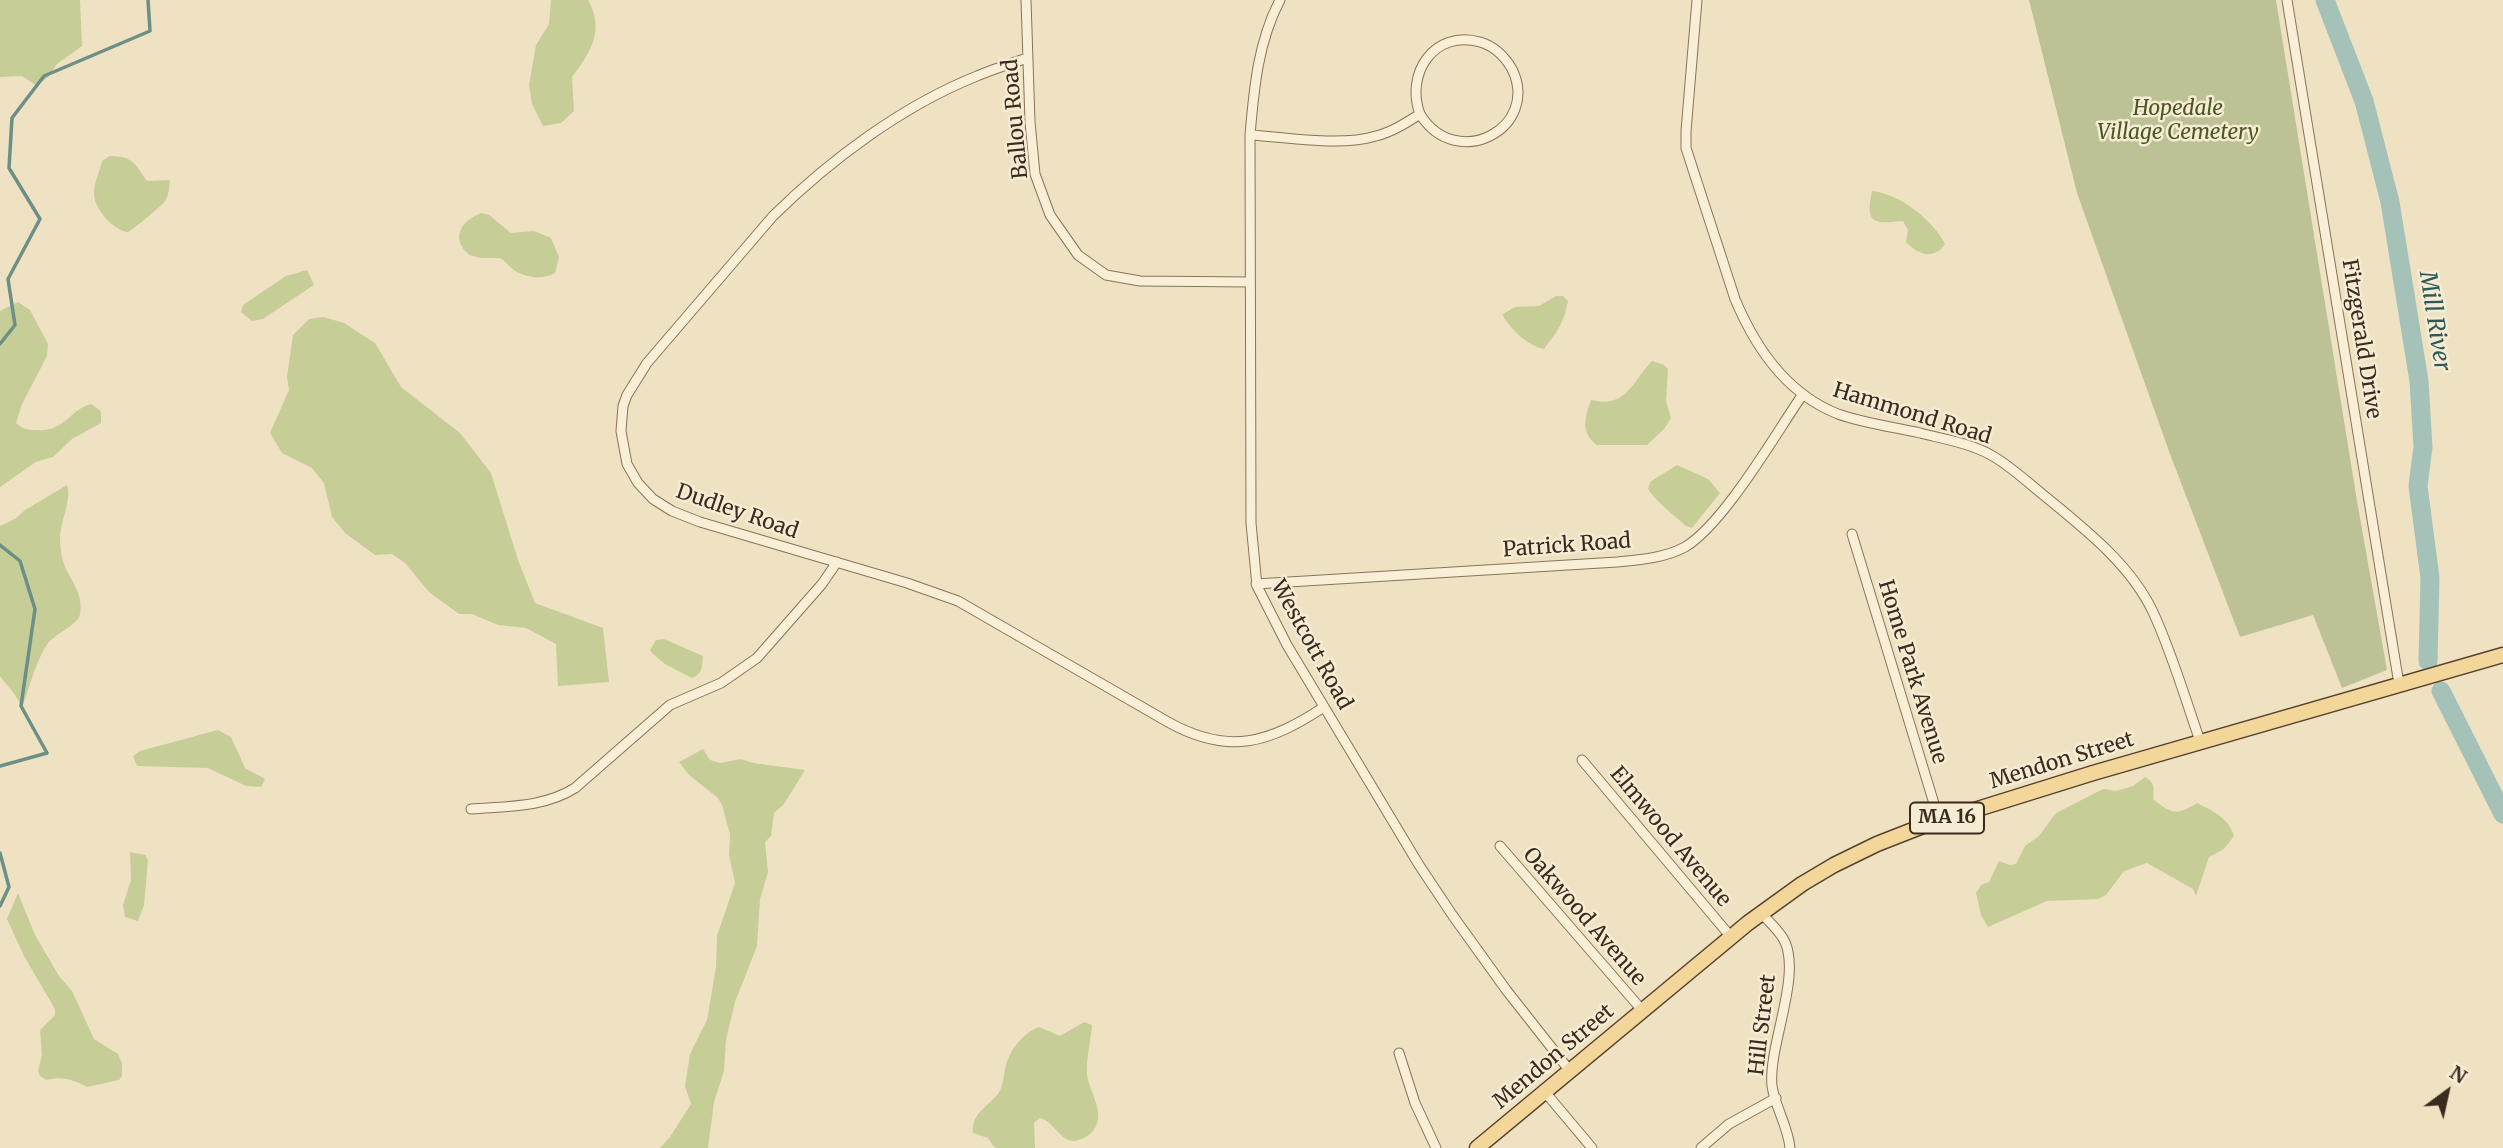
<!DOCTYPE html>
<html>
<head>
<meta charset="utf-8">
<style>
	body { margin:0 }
	#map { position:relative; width:2503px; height:1148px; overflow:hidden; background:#efe2c3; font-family:Merriweather,serif }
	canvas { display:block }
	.north { position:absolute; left:2412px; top:1057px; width:70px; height:70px; -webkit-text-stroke:5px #f6ecd3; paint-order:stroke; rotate:33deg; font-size:19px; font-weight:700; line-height:28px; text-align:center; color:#392b1e }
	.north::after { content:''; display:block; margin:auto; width:24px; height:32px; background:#392b1e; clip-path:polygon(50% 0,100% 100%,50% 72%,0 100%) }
</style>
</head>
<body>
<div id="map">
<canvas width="2503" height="1148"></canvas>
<div class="north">N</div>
</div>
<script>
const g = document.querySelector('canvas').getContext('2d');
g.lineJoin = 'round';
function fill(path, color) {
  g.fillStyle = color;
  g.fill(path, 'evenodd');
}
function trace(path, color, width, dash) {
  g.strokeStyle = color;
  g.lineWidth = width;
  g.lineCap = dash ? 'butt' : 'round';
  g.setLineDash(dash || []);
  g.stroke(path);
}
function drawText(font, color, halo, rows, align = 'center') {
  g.font = font + ' Merriweather,serif';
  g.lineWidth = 5;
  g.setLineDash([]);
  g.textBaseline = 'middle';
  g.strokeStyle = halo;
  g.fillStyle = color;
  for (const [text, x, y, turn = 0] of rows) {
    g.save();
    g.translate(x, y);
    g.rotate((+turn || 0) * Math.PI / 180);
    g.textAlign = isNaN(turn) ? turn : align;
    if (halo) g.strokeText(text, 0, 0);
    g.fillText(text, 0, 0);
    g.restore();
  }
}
fill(new Path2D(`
	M0 0H80L82 46 57 64 48 77 37 86 22 76 0 77Z
	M551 0H588C605 30 591 52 572 77L574 111 561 123 543 126 532 104 529 85 536 45 549 24Z
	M110 156C133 156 135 164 147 181L170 180C169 187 169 195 165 201 163 205 130 232 128 232 113 231 93 207 94 193 94 182 100 171 102 161Z
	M1872 191C1899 193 1934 221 1945 244 1934 261 1917 254 1906 242L1908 230 1903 221C1873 224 1865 224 1872 191Z
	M481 213 489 215 511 233 534 231 551 238 559 257 555 273C543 280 526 278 514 270 509 267 506 261 500 258H481L469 255C450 238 461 221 481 213Z
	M307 270 314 285 263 319 252 321 241 312 243 305 286 276Z
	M1556 296H1563L1568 301C1564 323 1557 332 1544 349 1528 346 1514 332 1504 318L1503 314 1515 307 1539 306Z
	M18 302 30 310 48 344 47 356 22 404 16 423C23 429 27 430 37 430 65 432 69 410 91 404L101 411V423L72 439 53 457 36 462 0 487V311Z
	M324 317 344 323 375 343 401 387 460 433 491 473 518 560 535 603 603 628 609 682 558 686 556 644 526 628 498 625 472 614H459L429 592 405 563 392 554 375 555 345 533 332 517 324 483 312 468 282 453 270 433 289 390 287 377 293 335 309 319Z
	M1652 361 1664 365 1668 369 1666 401 1671 418 1664 429 1647 445H1597C1580 433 1585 417 1591 400 1626 409 1632 382 1652 361Z
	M1677 465 1708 479 1720 493 1692 528 1686 526C1674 515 1656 502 1648 489L1650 482Z
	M67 485C72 499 61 520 60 537 60 545 61 556 64 564 70 580 84 594 80 614 78 625 58 632 49 642 37 657 29 689 22 708 17 695 8 687 0 676V526L15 519 25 510Z
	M664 639 703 656C702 666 703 674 692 678L665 664 653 654 650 650 656 640Z
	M218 730 231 737 245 768 265 779 261 787 246 786 208 768 137 766 133 756 140 751Z
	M703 749 710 760 720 763 741 759 753 763 805 770 784 804 774 813 771 836 765 842 768 872 760 899 757 946 735 1002 726 1040 724 1071 714 1102 708 1148H660L670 1137 691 1104 685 1086 690 1054 707 1020 716 967 717 936 735 883 729 855 730 834 722 805 718 798 689 775 679 762Z
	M2145 777C2155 782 2154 789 2153 799 2172 814 2176 816 2197 803 2213 811 2229 818 2234 836L2224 849 2209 857 2196 896 2193 889 2147 863 2124 871 2106 895 2098 899 2047 901 1988 927 1981 915 1976 893 1981 885 1989 882 1999 861 2010 865 2016 864 2025 846 2039 836 2056 813 2103 789 2116 791 2133 786Z
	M130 852 145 855 148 860 144 905 138 921 125 917 123 905 131 880Z
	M18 893 35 935 59 976 72 991 94 1039 118 1054 122 1063V1076L119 1080 87 1087C72 1079 62 1076 46 1080L40 1076 38 1071 42 1055 40 1030 55 1015V1009L24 956 7 919Z
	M1084 1022 1092 1025C1091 1040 1086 1058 1087 1074 1089 1092 1107 1114 1093 1131 1089 1136 1081 1140 1074 1141 1061 1142 1053 1121 1040 1118L1034 1123 1035 1148H995L988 1138 973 1133C971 1114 987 1107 998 1094 1005 1084 1003 1068 1009 1057 1014 1045 1027 1031 1039 1027L1060 1036Z`), '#c7cd97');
fill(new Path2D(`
	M2029 0H2276L2357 501 2387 670 2342 688 2313 615 2240 637 2170 454 2077 193Z`), '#bdc296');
trace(new Path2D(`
	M0 344 15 325 8 279 40 219 9 168 12 118 44 76 150 31 148 0
	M0 545 20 561 35 609 21 706 47 753 0 766
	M0 853 9 887 0 906`), '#6c9087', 3.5);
trace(new Path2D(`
	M2325 0 2364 101 2390 202 2419 381 2423 447 2418 486 2430 578 2428 661
	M2441 691 2503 814`), '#a5c2b9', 19);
const street = new Path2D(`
	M1026 0 1030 122 1035 174 1050 215 1078 255 1106 275 1140 281 1250 282
	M1280 0C1258 42 1254 88 1250 135L1251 523 1257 586 1287 645 1419 865 1453 916 1507 991 1570 1071
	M1697 0 1686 131V148L1735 299C1755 347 1787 394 1838 414 1863 423 1893 427 1920 433 1944 439 1969 443 1991 455 2009 465 2025 480 2041 493 2082 527 2130 563 2153 612 2172 653 2185 698 2200 741
	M2287 0 2399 684
	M1027 58C1010 64 993 69 977 76 902 106 830 160 773 216L647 363 627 395 623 406 621 431 627 464 638 483 653 499 672 511 700 522 907 583 958 601 1168 722C1229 756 1269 743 1324 707
	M1250 135C1288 137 1339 147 1376 136 1392 132 1406 123 1420 114 1405 74 1434 29 1480 42 1494 46 1505 57 1512 69 1541 128 1456 173 1420 114
	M1852 534 1939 820
	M1256 584 1617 562C1639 560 1665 558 1685 547 1724 524 1776 433 1803 394
	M1582 760 1731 937
	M471 809C506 806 543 808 575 788L670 705 721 683 757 658 822 584 837 562
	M1500 846 1642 1010
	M1761 913C1769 922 1780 931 1785 942 1801 978 1768 1047 1772 1086 1775 1107 1788 1126 1790 1148
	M1399 1053 1415 1103 1436 1148
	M1545 1092 1592 1148
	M1701 1148 1729 1124 1776 1098`);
const primary = new Path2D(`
	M1477 1148 1748 923 1802 884 1834 865 1877 844 1923 826 2093 773 2503 655`);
trace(street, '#8a7359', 11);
trace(primary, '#57412e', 17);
trace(street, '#f9efd7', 9);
trace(primary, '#f3d79a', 14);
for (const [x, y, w] of [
	[1947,818,74]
]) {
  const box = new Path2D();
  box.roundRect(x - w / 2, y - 15.5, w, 31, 5);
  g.fillStyle = '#f6ecd3';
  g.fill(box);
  trace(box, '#392b1e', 2);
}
drawText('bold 19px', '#392b1e', null, [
	["MA 16",1947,818]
]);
drawText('italic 21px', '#4a5624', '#f6ecd3', [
	["Hopedale",2178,109],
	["Village Cemetery",2178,133]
]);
drawText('21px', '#392b1e', '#f6ecd3', [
	["Ballou Road",1016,119,-95],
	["Fitzgerald Drive",2361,339,81],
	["Hammond Road",1912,414,17],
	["Dudley Road",737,512,19],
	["Patrick Road",1567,546,-4],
	["Westcott Road",1311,645,61],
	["Home Park Avenue",1912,672,73],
	["Mendon Street",2062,761,-17],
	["Elmwood Avenue",1670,837,50],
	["Oakwood Avenue",1584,917,49],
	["Hill Street",1763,1025,-83],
	["Mendon Street",1554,1057,-40]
]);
drawText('italic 23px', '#2d5956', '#f6ecd3', [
	["Mill River",2434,321,81]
]);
</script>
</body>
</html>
